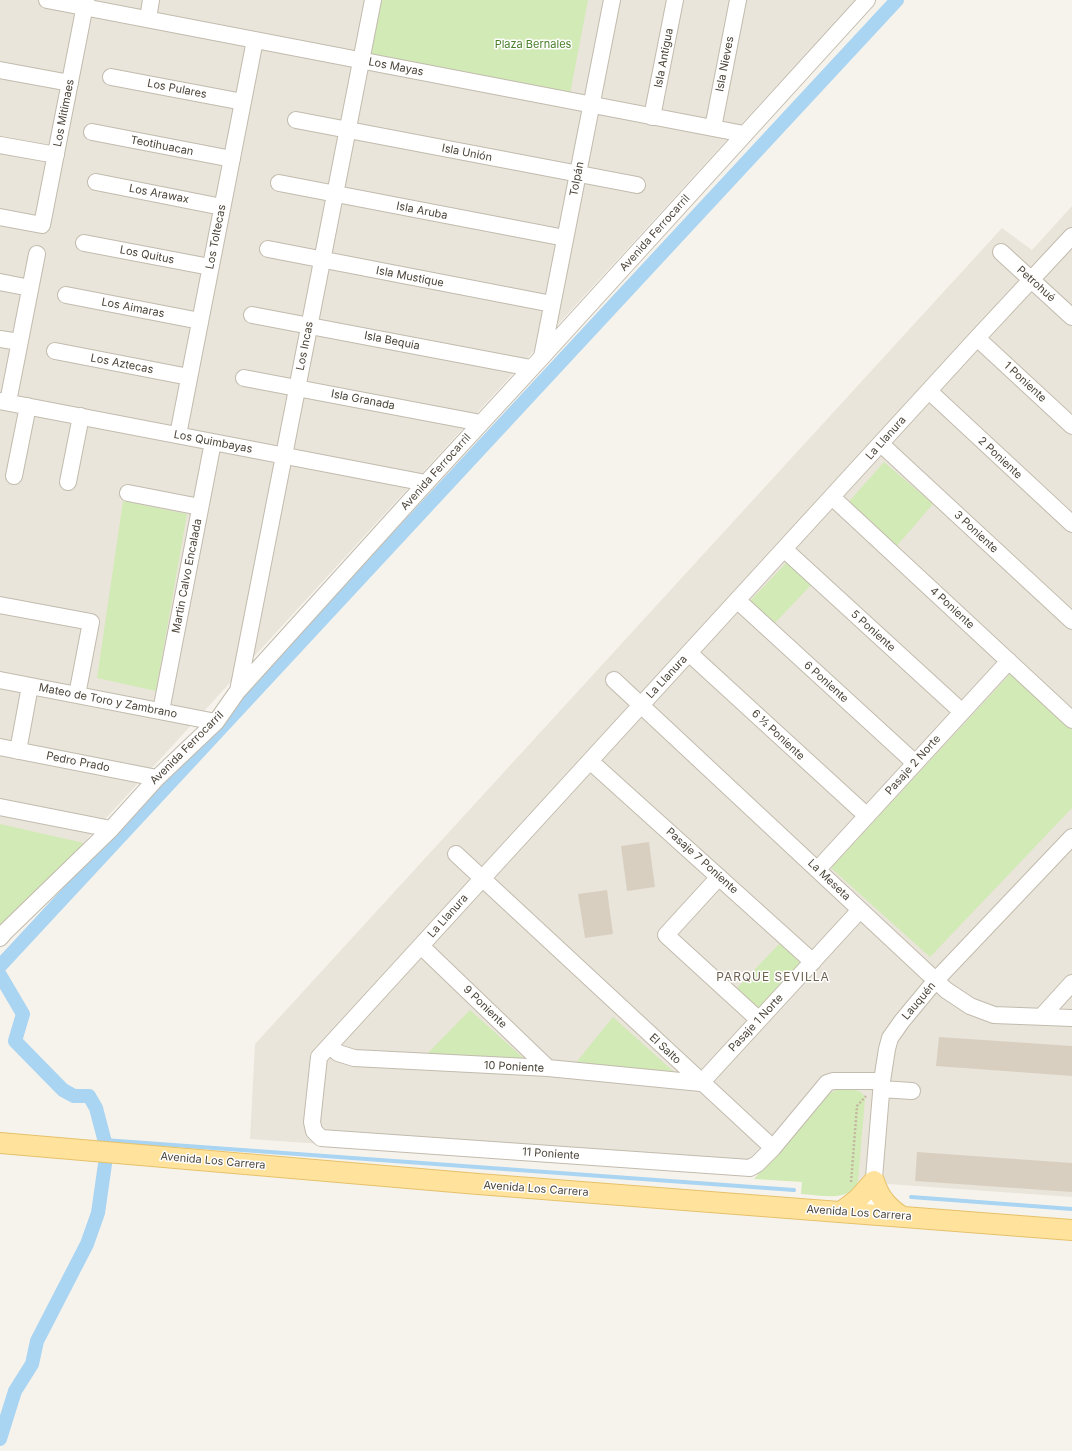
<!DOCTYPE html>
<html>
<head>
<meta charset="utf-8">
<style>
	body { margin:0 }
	canvas { display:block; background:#f6f3ec }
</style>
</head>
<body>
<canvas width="1072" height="1451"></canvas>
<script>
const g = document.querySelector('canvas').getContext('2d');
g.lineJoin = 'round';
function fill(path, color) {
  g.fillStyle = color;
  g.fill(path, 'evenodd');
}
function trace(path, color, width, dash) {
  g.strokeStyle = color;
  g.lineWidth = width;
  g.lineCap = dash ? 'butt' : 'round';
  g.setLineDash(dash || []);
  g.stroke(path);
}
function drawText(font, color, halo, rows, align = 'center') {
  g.font = font + ' Inter,sans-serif';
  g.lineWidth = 3;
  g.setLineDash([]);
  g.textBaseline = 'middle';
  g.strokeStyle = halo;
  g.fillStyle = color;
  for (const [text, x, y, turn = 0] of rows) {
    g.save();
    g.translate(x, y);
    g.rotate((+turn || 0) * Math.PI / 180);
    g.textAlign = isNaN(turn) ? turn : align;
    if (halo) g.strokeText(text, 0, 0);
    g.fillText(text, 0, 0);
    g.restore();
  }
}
fill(new Path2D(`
	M0 0H855L0 934Z
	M1072 206V1197L250 1139 255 1044 1002 228 1032 250Z`), '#eae5da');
fill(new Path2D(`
	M382 0H588L569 99 370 54Z
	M884 462 933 504 895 548 846 505Z
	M123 501 187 514 156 691 97 678Z
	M789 560 813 583 774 624 750 601Z
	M1011 673 1072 730V808L930 957 831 868Z
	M0 824 84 843 1 934 0 933Z
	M781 942 803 966 760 1011 736 989Z
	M470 1010 530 1064 426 1055Z
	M613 1017 674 1072 574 1065Z
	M838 1089C847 1090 863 1087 865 1099L858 1182C849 1203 820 1195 801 1194L802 1182 754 1179 829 1094Z`), '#d2eab5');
trace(new Path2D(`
	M104 1140 794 1190
	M911 1197 1072 1209`), '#a9d4f2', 4);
trace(new Path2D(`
	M0 966 897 0
	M0 975 23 1014 15 1041 63 1090 74 1096H89L96 1108 106 1146
	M0 1439 15 1391 32 1364 37 1341 87 1244 98 1213 105 1164`), '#a9d4f2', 14);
fill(new Path2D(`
	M649 842 655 887 627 891 621 846Z
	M607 890 613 934 585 938 578 894Z
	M939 1037 1072 1046V1076L936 1066Z
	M917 1152 1072 1163V1192L915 1181Z`), '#d8cfc1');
const minor = new Path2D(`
	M47 0 744 134
	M148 19 151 0
	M0 70 70 83
	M111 77 243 102
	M652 117 675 0
	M296 120 637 185
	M713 128 738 0
	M92 132 232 159
	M0 145 56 155
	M96 182 222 207
	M279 183 565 238
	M0 217 42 225 86 0
	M84 243 210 267
	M268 249 552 304
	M1001 252 1072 317
	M0 282 30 288
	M66 295 200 321
	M252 315 531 368
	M977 338 1072 426
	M0 339 19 342
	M55 351 189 377
	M542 357 612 0
	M244 378 481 423
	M929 391 1072 524
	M0 401 426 483
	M8 402 37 254
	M178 435 255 40
	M881 444 1072 621
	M14 476 28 406
	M68 482 81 416
	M128 493 200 507
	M832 497 1072 720
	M784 549 962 712
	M737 600 915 763
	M0 605 91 622 77 695
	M689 653 867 816
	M0 680 216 722
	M614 680 946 990 970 1006 994 1015 1072 1018
	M238 691 373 0
	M161 711 213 442
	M0 747 157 778
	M18 751 30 686
	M590 761 813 962
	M0 807 111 829
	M456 854 773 1148
	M818 869 1009 661
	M719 877 666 935 759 1020
	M0 938 5 932 111 829 157 778 216 722 237 692 426 483 542 357 867 0
	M421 946 548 1068
	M1042 1016 1072 983
	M330 1046 338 1053 354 1058 548 1068 701 1083 860 910
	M882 1081H833L827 1083 773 1148 757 1164 750 1168 321 1138 314 1131 312 1122 319 1057 977 338 1072 236
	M881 1089 912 1091
	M871 1214 882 1081 887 1049 890 1038 902 1021 936 980 1072 837`);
const major = new Path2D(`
	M0 1143 478 1184 1072 1230
	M874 1181C879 1197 887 1207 901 1216
	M841 1212 858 1199 874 1181`);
trace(minor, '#c2bbae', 18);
trace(major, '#e6c16a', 22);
trace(new Path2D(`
	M851 1182 857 1106 866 1096`), '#c4b79f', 2.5, [2, 2]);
trace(minor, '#fff', 16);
trace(major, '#ffe39c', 20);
drawText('11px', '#4a7f2a', '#fff', [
	["Plaza Bernales",533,45]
]);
drawText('11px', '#4b4439', '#fff', [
	["Isla Antigua",664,58,-79],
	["Isla Nieves",725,64,-79],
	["Los Mayas",396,67,11],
	["Los Pulares",177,89,11],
	["Los Mitimaes",64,113,-79],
	["Teotihuacan",162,146,11],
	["Isla Unión",467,153,11],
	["Tolpán",577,179,-79],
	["Los Arawax",159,194,11],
	["Isla Aruba",422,211,11],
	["Avenida Ferrocarril",655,233,-48],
	["Los Toltecas",216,237,-79],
	["Los Quitus",147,255,11],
	["Isla Mustique",410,277,11],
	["Petrohué",1036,284,42],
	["Los Aimaras",133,308,11],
	["Isla Bequia",392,341,11],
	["Los Incas",305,346,-79],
	["Los Aztecas",122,364,11],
	["1 Poniente",1025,382,43],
	["Isla Granada",363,400,11],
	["La Llanura",886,438,-48],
	["Los Quimbayas",213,442,11],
	["2 Poniente",1000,458,43],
	["Avenida Ferrocarril",436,472,-48],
	["3 Poniente",976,532,43],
	["Martin Calvo Encalada",187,576,-79],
	["4 Poniente",952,608,43],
	["5 Poniente",873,631,42],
	["La Llanura",667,677,-47],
	["6 Poniente",826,682,42],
	["Mateo de Toro y Zambrano",108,701,11],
	["6 ½ Poniente",778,735,43],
	["Avenida Ferrocarril",187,748,-45],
	["Pedro Prado",78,762,11],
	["Pasaje 2 Norte",913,765,-48],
	["Pasaje 7 Poniente",702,861,42],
	["La Meseta",829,880,44],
	["La Llanura",448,916,-48],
	["Lauquén",919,1001,-50],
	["9 Poniente",485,1007,44],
	["Pasaje 1 Norte",756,1023,-47],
	["El Salto",665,1049,43],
	["10 Poniente",514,1067,3],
	["11 Poniente",551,1154,4],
	["Avenida Los Carrera",213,1161,5],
	["Avenida Los Carrera",536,1189,4],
	["Avenida Los Carrera",859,1213,4]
]);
g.letterSpacing = '1px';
drawText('12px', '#6e6250', '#fff', [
	["PARQUE SEVILLA",773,977]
]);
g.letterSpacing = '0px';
</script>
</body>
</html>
